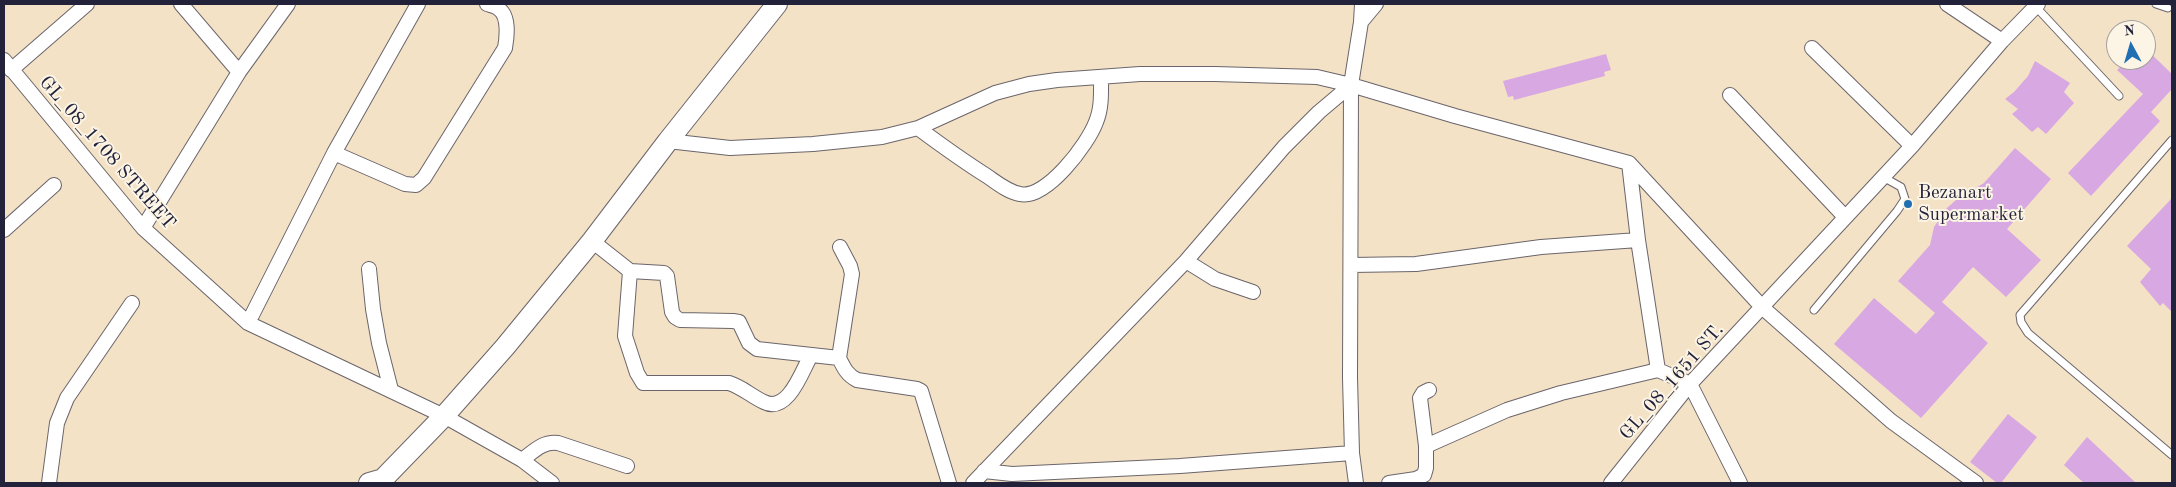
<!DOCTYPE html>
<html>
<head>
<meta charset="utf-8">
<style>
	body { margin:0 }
	#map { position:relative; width:2176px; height:487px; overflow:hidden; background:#f3e2c5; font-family:"Old Standard TT",serif }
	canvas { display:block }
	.frame { position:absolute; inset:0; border:5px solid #22223b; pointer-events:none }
	.north { position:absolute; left:2106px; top:20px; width:50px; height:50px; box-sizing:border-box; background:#fcf5e5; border:1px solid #a5a1a1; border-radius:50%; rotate:354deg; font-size:14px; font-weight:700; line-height:20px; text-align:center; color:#22223b }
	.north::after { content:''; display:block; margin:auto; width:18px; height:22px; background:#1f6fb2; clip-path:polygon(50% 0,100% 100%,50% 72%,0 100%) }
</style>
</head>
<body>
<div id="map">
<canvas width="2176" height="487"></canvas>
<div class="frame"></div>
<div class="north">N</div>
</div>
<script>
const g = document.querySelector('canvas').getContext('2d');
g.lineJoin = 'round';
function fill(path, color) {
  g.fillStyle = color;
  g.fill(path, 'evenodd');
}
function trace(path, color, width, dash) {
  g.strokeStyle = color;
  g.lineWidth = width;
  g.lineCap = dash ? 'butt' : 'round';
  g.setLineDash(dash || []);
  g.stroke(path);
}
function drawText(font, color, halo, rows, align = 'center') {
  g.font = font + ' "Old Standard TT",serif';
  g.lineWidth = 4;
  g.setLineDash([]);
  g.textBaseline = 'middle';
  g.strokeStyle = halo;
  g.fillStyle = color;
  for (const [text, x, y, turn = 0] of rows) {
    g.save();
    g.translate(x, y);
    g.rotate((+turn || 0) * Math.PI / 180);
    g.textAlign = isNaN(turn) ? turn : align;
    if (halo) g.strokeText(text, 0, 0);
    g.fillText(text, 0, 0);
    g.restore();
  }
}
fill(new Path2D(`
	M2146 49 2172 74V89L2151 112 2160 121 2091 196 2068 173 2143 94 2117 70 2127 60H2146Z
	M1606 54 1611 70 1604 72 1605 76 1514 100 1513 96 1508 97 1503 81Z
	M2035 61 2070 83 2064 92 2074 103 2046 134 2038 127 2032 132 2012 114 2018 109 2005 99 2014 92 2028 76Z
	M2015 148 2051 179 2007 229 2041 260 2006 297 1973 267 1942 302 1988 343 1921 418 1834 344 1874 298 1916 334 1935 313 1898 281 1930 245 1934 227 1947 208 1956 200 1984 183Z
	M2172 198V312L2163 303 2160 306 2140 282 2151 269 2127 246Z
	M2008 414 2037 437 2001 483H1997L1970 462Z
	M2087 437 2136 483H2084L2064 465Z`), '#d8a8e3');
const service = new Path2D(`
	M2156 4 2168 8
	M2036 7 2119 96
	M2172 140 2020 315 2021 322 2028 333 2172 455
	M1814 310 1897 211 1905 199 1901 187 1883 177`);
const minor = new Path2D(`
	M181 4 239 72
	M1947 4 2002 41
	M1361 22 1376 4
	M1812 48 1912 146
	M4 60 143 228 248 323 444 416 522 460 552 483
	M11 70 87 4
	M1730 95 1845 217
	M918 128C941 145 963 161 987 176 997 183 1008 192 1020 194 1046 200 1088 144 1096 122 1102 108 1101 92 1101 77
	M668 141 730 148 813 144 882 137 918 128 995 93 1029 84 1057 80 1140 74H1215L1317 77 1351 85 1455 116 1629 163 1763 308 1891 421 1976 483
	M334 153 405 184 416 185 424 178 505 48C507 37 509 16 499 9 496 6 490 5 487 4
	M143 228 239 72 288 4
	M4 230 54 185
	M1638 240 1658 370 1690 384 1740 483
	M592 241 630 271 625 336 637 373 643 383H729C742 387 751 396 764 402 788 414 802 371 811 355
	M840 247 850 266 852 274 839 358C844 368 847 375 857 380L917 389 921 391 949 483
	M1186 261 1215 279 1253 292
	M1351 265 1416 264 1541 247 1638 240 1629 163
	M369 269 373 309 379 343 391 390
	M630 271 664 273 667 276 672 312 675 317 680 320 733 321 739 322 749 343 757 349 839 358
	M248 323 334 153 418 4
	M1426 446 1420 398 1423 393 1429 390
	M522 460C534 451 543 441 558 443L627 466
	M984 471 1012 474 1180 466 1352 453
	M49 483 57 423 67 398 132 303
	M973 483 1186 261 1284 147 1319 112 1351 85
	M1356 483 1352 453 1350 378 1351 85 1361 22 1362 4
	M1389 483 1416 479 1424 475 1426 468V446L1507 410 1561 393 1658 370
	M1611 483 1690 384 1912 146 2002 41 2038 4`);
const secondary = new Path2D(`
	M369 483 383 479 444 416 505 347 592 241 668 141 777 4`);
trace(service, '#6b656b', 9);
trace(minor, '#6b656b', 16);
trace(secondary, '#6b656b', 22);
trace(service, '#fff', 7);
trace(minor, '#fff', 14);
trace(secondary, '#fff', 20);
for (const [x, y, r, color] of [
	[1908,204,5,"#1f6fb2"]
]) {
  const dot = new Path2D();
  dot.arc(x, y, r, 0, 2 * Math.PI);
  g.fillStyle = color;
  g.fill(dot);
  trace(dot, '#fcf5e5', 2);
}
drawText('19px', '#22223b', '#fcf5e5', [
	["GL_08_1708 STREET",107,153,49],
	["GL_08_1651 ST.",1672,382,-49]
]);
drawText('19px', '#22223b', '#fcf5e5', [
	["Bezanart",1918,193],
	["Supermarket",1918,215]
], 'left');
</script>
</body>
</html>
